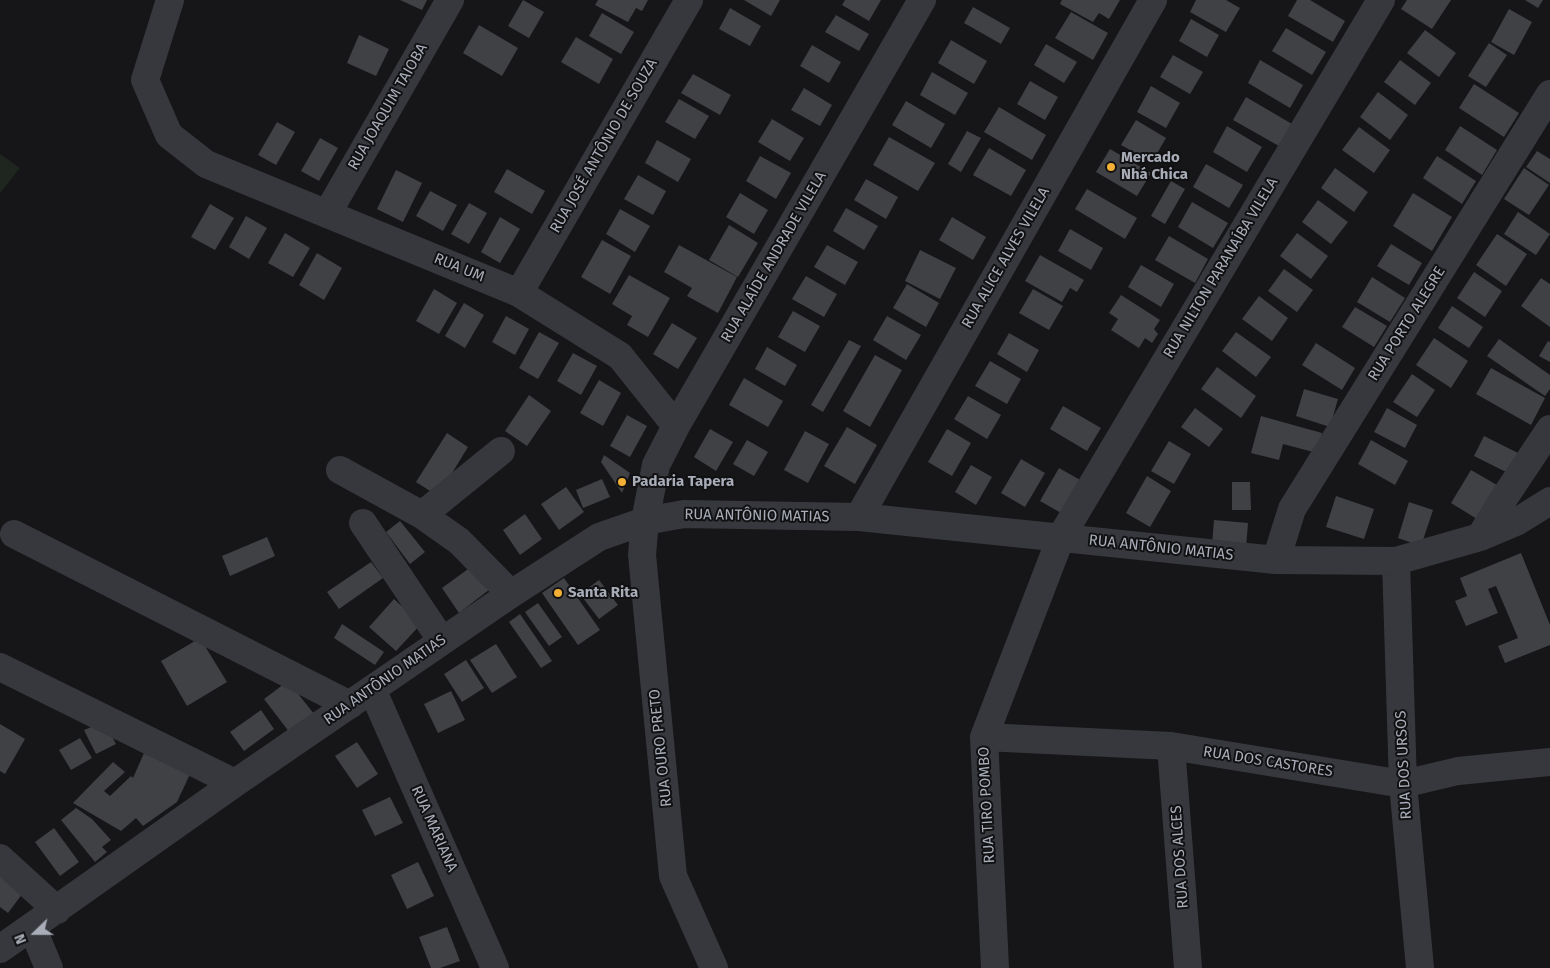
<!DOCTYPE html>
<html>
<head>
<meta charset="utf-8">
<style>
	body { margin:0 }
	#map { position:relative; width:1550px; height:968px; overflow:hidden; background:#161618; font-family:"Fira Sans",sans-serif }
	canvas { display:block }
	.north { position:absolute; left:10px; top:908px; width:50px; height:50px; -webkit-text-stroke:4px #111113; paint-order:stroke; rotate:248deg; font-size:14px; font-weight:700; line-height:20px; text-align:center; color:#a8adb8 }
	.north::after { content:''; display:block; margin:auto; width:18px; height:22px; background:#a8adb8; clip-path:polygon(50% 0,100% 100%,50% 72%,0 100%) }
</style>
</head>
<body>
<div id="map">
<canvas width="1550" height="968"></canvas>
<div class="north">N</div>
</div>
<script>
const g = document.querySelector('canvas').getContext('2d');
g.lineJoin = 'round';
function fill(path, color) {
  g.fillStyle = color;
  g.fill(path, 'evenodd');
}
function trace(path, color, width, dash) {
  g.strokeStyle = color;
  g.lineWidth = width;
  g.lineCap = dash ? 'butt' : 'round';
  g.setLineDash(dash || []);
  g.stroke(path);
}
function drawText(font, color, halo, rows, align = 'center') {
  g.font = font + ' "Fira Sans",sans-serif';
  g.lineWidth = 4;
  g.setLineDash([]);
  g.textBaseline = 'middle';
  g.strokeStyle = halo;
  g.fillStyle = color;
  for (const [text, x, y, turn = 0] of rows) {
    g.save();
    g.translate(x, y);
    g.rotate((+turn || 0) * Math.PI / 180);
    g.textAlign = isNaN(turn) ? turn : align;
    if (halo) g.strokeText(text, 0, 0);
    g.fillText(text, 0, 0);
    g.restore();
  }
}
fill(new Path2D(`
	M0 154 20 168 0 193Z`), '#1e261f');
fill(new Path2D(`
	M400 0H427L422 10Z
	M523 0 544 12 529 38 508 26Z
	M598 0H648L642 11 636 8 628 22 595 5Z
	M744 0H780L771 16Z
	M845 0H881L869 21 842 5Z
	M1062 0H1120L1109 19 1099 13 1093 22 1060 4Z
	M1196 0H1226L1240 8 1226 32 1190 12Z
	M1297 0H1310L1345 21 1333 42 1288 16Z
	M1407 0H1451L1432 29 1401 9Z
	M1525 0H1543L1538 8Z
	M973 7 1010 28 1001 44 964 23Z
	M730 8 761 26 750 46 719 29Z
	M1509 9 1532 22 1514 55 1491 42Z
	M1071 12 1108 33 1093 60 1055 38Z
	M602 13 634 32 621 54 589 36Z
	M836 15 869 34 859 51 825 32Z
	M1191 19 1219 35 1207 57 1179 41Z
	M479 25 518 48 502 76 463 53Z
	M1286 28 1326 52 1312 75 1272 51Z
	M1425 30 1456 53 1439 77 1407 53Z
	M359 35 389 49 376 76 347 63Z
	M576 37 613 59 599 84 561 62Z
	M951 40 987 61 974 84 938 63Z
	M1489 43 1507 55 1486 87 1468 76Z
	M1046 44 1077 62 1064 83 1034 65Z
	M812 45 841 62 829 83 800 66Z
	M1173 55 1203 72 1190 94 1160 77Z
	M1260 60 1303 85 1290 108 1248 83Z
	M1400 60 1431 83 1415 105 1384 82Z
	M932 72 968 93 955 115 920 95Z
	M693 74 731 95 720 115 681 93Z
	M1030 81 1058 97 1045 120 1017 104Z
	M1474 84 1519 113 1504 137 1459 108Z
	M1151 86 1180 103 1166 128 1137 112Z
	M804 88 832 105 820 126 791 110Z
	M1378 92 1408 115 1390 140 1360 117Z
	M1246 97 1292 124 1279 146 1233 120Z
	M679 99 709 116 695 139 665 122Z
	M906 101 945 124 931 148 892 125Z
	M999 107 1046 135 1032 160 984 132Z
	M772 119 804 138 790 161 758 142Z
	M1136 120 1166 138 1152 162 1121 145Z
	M277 122 295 132 276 165 258 155Z
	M1227 126 1262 147 1247 172 1213 152Z
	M1460 126 1497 150 1482 175 1445 150Z
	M1359 127 1390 150 1374 173 1342 150Z
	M967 131 981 138 961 172 948 164Z
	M889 137 935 163 918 191 873 165Z
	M320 138 338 148 319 181 301 171Z
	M657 140 691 159 678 182 645 163Z
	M989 148 1026 170 1011 196 973 175Z
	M1110 149 1151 173 1137 196 1096 172Z
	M1537 151 1550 159V183L1526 167Z
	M760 156 791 173 776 199 746 181Z
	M1437 156 1476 181 1462 204 1423 178Z
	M1206 164 1243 185 1229 208 1193 187Z
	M1335 168 1368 192 1354 212 1321 188Z
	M1524 168 1549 185 1529 215 1504 199Z
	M507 169 545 191 532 214 494 192Z
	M396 170 422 183 403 222 377 209Z
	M638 175 666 191 653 215 624 199Z
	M866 179 898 197 886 219 854 200Z
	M1171 181 1185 189 1165 224 1151 216Z
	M1087 189 1137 218 1125 239 1075 209Z
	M430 191 457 205 443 231 416 216Z
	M740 193 768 210 754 234 726 217Z
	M1413 193 1452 217 1432 251 1393 226Z
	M1318 200 1348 222 1331 244 1302 222Z
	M1192 202 1228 223 1213 248 1178 227Z
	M469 203 487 213 469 244 451 234Z
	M210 204 234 218 215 250 191 237Z
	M846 208 878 226 864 250 833 231Z
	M620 209 650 226 635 252 606 234Z
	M1518 212 1550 234 1536 255 1504 234Z
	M246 216 267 228 249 259 229 247Z
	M500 217 520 229 500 263 481 252Z
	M952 217 986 237 973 260 939 240Z
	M729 225 758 243 738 277 709 260Z
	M1070 229 1103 248 1091 270 1058 251Z
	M285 233 310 248 293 277 268 263Z
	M1297 233 1328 256 1311 279 1280 256Z
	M1497 234 1527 254 1506 286 1476 265Z
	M1169 236 1208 259 1195 283 1155 260Z
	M602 240 631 256 610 294 581 277Z
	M1391 244 1422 263 1409 285 1377 266Z
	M679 245 737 277 718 313 687 296 692 288 664 272Z
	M827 245 858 262 845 285 814 267Z
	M920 250 956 268 940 299 905 281Z
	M317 253 342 268 324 300 299 285Z
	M1040 255 1084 280 1077 292 1070 288 1062 302 1025 281Z
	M1141 265 1174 284 1161 307 1128 287Z
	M1284 269 1313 290 1297 312 1268 291Z
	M1474 272 1502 291 1485 317 1457 298Z
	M629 275 670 298 648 337 627 325 632 316 612 304Z
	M806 276 837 294 824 317 792 299Z
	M1372 277 1405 298 1390 322 1357 302Z
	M1541 278 1550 284V327L1521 306Z
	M907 284 939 303 926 327 893 308Z
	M434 289 457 303 439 334 416 321Z
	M1033 289 1063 306 1049 330 1019 313Z
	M1121 295 1160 320 1154 329 1158 334 1152 343 1145 338 1139 348 1111 330 1118 319 1109 313Z
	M1259 296 1288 318 1272 341 1242 319Z
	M464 303 484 315 465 348 445 336Z
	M1452 306 1483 327 1469 348 1438 328Z
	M1355 307 1387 326 1374 347 1342 327Z
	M793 311 820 326 805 352 778 337Z
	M506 316 529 329 515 355 492 342Z
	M887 316 921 335 906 360 873 340Z
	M672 323 697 338 678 369 653 354Z
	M539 332 559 343 538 379 519 368Z
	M1236 332 1271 357 1256 377 1222 351Z
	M1009 333 1039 350 1027 372 997 354Z
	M1434 338 1468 361 1451 388 1416 365Z
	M1499 339 1550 375V389L1545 396 1487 356Z
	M849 340 861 346 823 412 811 405Z
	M1548 341 1550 342V362L1539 356Z
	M1316 343 1355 368 1342 390 1302 365Z
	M767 347 797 365 785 386 755 369Z
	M573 353 597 366 581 395 557 381Z
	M875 355 902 370 870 427 843 411Z
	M990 361 1021 379 1007 404 975 386Z
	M1217 367 1256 396 1241 418 1201 389Z
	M1491 368 1545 398 1531 425 1476 394Z
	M1412 374 1435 390 1417 417 1393 402Z
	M744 378 783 401 768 427 729 405Z
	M599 380 621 393 603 426 580 413Z
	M1304 389 1338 399 1330 427 1296 416Z
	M529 395 551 411 527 446 505 431Z
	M968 396 1001 415 987 439 954 419Z
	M1063 406 1101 428 1087 451 1050 429Z
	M1195 408 1223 429 1209 447 1181 427Z
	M1387 408 1417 425 1405 448 1374 432Z
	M627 415 647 426 630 457 610 446Z
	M1261 416 1322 433 1317 453 1283 444 1279 460 1251 453Z
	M847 427 877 445 855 484 824 466Z
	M710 429 733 442 716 471 694 457Z
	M947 429 971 443 952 476 928 462Z
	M805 431 829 444 808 483 784 470Z
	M447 433 468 447 438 496 416 482Z
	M1484 436 1522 455 1512 475 1474 456Z
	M747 440 768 452 754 476 733 464Z
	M1371 440 1408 461 1395 485 1358 464Z
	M1169 441 1191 454 1174 484 1151 471Z
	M604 455 630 473 622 493 601 462Z
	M1021 459 1045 473 1025 507 1001 493Z
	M971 465 992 477 976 505 955 492Z
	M1059 468 1082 481 1063 514 1040 501Z
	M1471 470 1497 485 1477 519 1451 503Z
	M1147 476 1171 491 1150 527 1126 513Z
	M602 479 610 497 583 508 576 490Z
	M1232 482H1250L1251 510H1232Z
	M566 487 584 512 559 530 541 504Z
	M1336 496 1374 509 1364 539 1326 527Z
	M1409 502 1433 510 1421 546 1398 538Z
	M525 514 542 539 520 555 503 530Z
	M1214 520 1248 523 1246 548 1212 545Z
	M400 521 425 552 410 564 386 532Z
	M267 537 275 556 230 576 222 556Z
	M1521 553 1550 625V645L1505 663 1498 646 1518 638 1496 586 1488 589 1498 613 1466 626 1455 601 1467 596 1460 578Z
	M371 562 383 578 339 609 327 592Z
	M475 564 494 586 459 613 442 588Z
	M564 578 600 630 578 645 542 593Z
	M599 580 618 605 599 619 580 594Z
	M394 599 421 624 396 651 369 627Z
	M538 603 562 637 549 646 525 612Z
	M520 614 552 661 541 668 509 622Z
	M342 624 384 652 375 665 334 638Z
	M200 638 227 682 187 706 161 661Z
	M496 644 517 677 492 693 470 660Z
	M466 660 484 688 462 702 444 674Z
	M288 681 314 714 290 733 264 699Z
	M451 691 465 720 438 733 424 704Z
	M261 710 274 729 244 751 230 732Z
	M104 722 116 744 96 754 84 730Z
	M0 724 25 739 5 774 0 771Z
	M80 738 92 758 71 770 59 750Z
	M357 742 378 774 357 788 335 756Z
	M148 744 190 774 177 802 143 826 136 818 121 831 73 803 113 762 125 772 104 791 110 796 131 776 133 778Z
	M390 797 403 823 375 836 362 810Z
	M76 808 92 819 111 840 102 847 107 852 95 862 61 820Z
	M54 828 79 862 60 876 35 842Z
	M418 862 434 896 407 909 391 875Z
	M0 868 26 889 8 913 0 907Z
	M447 927 460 961 440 968H431L419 937Z`), '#404145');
trace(new Path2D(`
	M170 0 145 80 169 135 206 164 519 293 620 356 676 426
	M327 214 450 0
	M519 293 689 0
	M340 470 422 515 459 541 511 594
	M422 515 501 451
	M859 517 1153 0
	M363 523 442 641
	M14 534 350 705
	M1480 537 1502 501 1550 429
	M1276 560 1292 509 1550 94
	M1396 561 1403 784 1420 968
	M0 667 235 783
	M372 689 495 968
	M984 737 1171 746 1403 784 1458 771 1550 762
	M1171 746 1188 968
	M0 858 57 910
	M32 927 49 968
	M0 949 235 783 511 594 599 537 645 521 684 514 859 517 1276 560 1396 561 1480 537 1518 521 1550 501
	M714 968 673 876 642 555 645 521 656 465 676 426 922 0
	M995 968 984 737 1061 537 1381 0`), '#37383d', 28);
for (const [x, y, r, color] of [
	[1111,167,5,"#f2b134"],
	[622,482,5,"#f2b134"],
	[558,593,5,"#f2b134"]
]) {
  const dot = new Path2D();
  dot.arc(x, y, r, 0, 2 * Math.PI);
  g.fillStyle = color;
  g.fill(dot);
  trace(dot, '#111113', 2);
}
drawText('15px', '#a8adb8', '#111113', [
	["RUA JOAQUIM TAIOBA",388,107,-60],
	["RUA JOSÉ ANTÔNIO DE SOUZA",604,146,-60],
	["RUA ALAÍDE ANDRADE VILELA",774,257,-60],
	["RUA ALICE ALVES VILELA",1006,258,-60],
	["RUA UM",459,268,22],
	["RUA NILTON PARANAÍBA VILELA",1221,268,-59],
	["RUA PORTO ALEGRE",1407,324,-58],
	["RUA ANTÔNIO MATIAS",757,516,1],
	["RUA ANTÔNIO MATIAS",1161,548,6],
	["RUA ANTÔNIO MATIAS",385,680,-35],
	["RUA OURO PRETO",661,748,-96],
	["RUA DOS CASTORES",1268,762,9],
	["RUA DOS URSOS",1404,765,-93],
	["RUA TIRO POMBO",987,805,-93],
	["RUA MARIANA",434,829,66],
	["RUA DOS ALCES",1180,857,-94]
]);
drawText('bold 15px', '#a8adb8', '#111113', [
	["Mercado",1121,158],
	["Nhá Chica",1121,175],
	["Padaria Tapera",632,482],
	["Santa Rita",568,593]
], 'left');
</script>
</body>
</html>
